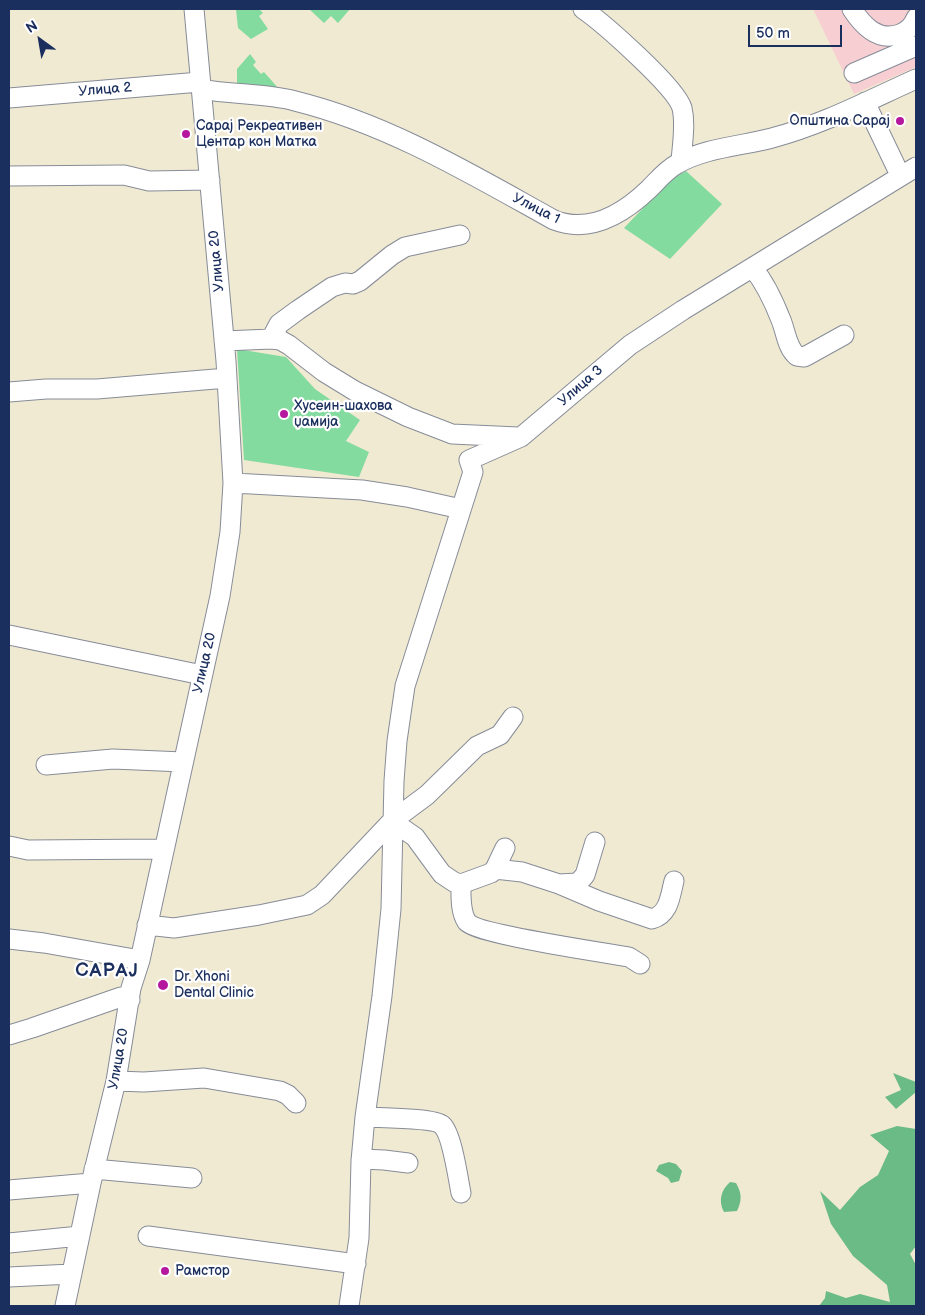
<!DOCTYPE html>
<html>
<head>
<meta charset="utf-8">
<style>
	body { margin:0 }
	#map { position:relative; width:925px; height:1315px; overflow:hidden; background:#f1ead2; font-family:"Balsamiq Sans",sans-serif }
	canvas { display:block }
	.frame { position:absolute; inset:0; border:10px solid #1b2f5e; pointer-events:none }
	.north { position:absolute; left:15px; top:15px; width:50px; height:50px; -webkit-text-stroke:4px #fff; paint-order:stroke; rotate:328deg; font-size:14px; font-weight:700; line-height:20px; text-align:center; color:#1b2f5e }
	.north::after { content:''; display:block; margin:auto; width:18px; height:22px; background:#1b2f5e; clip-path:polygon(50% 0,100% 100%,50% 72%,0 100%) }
	.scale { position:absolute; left:748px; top:25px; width:94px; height:22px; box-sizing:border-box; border:2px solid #1b2f5e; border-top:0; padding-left:6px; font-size:15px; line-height:18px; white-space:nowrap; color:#1b2f5e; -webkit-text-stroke:4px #fff; paint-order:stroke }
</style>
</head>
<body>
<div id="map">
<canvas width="925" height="1315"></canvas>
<div class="frame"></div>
<div class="north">N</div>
<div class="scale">50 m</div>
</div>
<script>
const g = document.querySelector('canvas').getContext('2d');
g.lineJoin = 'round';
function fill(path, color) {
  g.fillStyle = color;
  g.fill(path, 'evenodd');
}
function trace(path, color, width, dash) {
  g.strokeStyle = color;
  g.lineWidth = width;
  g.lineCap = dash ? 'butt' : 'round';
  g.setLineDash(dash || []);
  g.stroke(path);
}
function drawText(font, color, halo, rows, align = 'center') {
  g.font = font + ' "Balsamiq Sans",sans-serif';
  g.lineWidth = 4.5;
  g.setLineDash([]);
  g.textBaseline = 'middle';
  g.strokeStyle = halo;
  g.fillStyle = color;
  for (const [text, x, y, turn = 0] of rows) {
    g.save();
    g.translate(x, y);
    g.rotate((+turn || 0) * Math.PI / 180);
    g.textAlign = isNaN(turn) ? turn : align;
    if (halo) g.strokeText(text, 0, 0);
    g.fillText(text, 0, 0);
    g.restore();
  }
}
fill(new Path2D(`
	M813 9H916V67L854 94Z`), '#f7cfd3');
fill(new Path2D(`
	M236 9H259L263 13 259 16 268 29 251 39 238 28Z
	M309 9H350L338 23 331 16 324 23Z
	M250 54 256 62 253 65 261 74 264 72 279 89 237 85V69Z
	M686 171 722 204 670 259 624 228 669 181Z
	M237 349 286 357 315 389 360 420 346 441 369 452 359 477 244 460Z`), '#84db9f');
fill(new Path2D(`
	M893 1073 916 1082V1092L896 1109 885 1097 901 1090Z
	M897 1126 916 1129V1246L910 1254 916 1265V1305L913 1306H819L825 1298 826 1291 846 1298 860 1294 890 1302 887 1285 853 1256 831 1224 820 1191 840 1210 860 1187 878 1175 889 1151 870 1135Z
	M669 1162 676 1164 682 1171 679 1181 671 1183 668 1178 656 1171 659 1165Z
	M730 1182 736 1183C742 1193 742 1201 737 1211L724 1212C718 1201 721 1190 730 1182Z`), '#6bbb86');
const minor = new Path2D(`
	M583 9C603 23 676 87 682 108 686 125 682 145 681 162
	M852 9C863 26 878 42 900 34 908 31 913 26 916 18
	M854 73 916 46
	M201 89C232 95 265 93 295 101 388 124 471 174 554 220 590 234 623 214 649 189 658 180 666 170 677 164 704 148 742 146 772 138 822 125 869 100 916 79
	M9 98 200 82
	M865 102 900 175
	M9 176 124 175 149 181 210 180
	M753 268C765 283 774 302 781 320 786 332 787 348 797 356L804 357 808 355 844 335
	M271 339 279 324 298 310 332 287 345 283 353 284 360 281 392 255 405 247 460 235
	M224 341 271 339 280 340 289 345 324 372 355 391 408 417 452 434 518 437
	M9 392 46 389H97L227 378
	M233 483 362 490 407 497 461 509
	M9 635 202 675
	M46 765 113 759 183 762
	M392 821 415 837 442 874 454 882 461 884 491 873 495 869 505 848
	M9 846 28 850 164 849
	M495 869 522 872 559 884 578 883 585 875 595 842
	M461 884C461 895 460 912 467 922 477 934 606 953 629 957L640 964
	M559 884 599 901 652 919C669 914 670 897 674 881
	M147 925 174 928 259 915 307 905 322 895 392 821 427 795 477 746 500 735 513 717
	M9 939 44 943 140 960
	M9 1035 32 1028 121 997 130 1000
	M116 1081 144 1082 204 1078 280 1091 288 1095 296 1103
	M365 1117C379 1118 434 1118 442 1125 452 1134 458 1178 461 1193
	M361 1159 384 1160 408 1163
	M94 1169 192 1178
	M9 1190 91 1183
	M148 1236 356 1264
	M9 1243 80 1236
	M9 1277 72 1274
	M65 1306 91 1183 116 1081 131 988 140 960 220 596 230 532 233 483 226 361 194 9
	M349 1306 359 1238 361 1161 365 1117 382 996 391 909 394 781 397 741 405 686 473 472 469 460 521 437 630 345 683 310 916 167`);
trace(minor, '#868c98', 21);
trace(minor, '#fff', 19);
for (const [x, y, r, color] of [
	[900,121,5,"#b5179e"],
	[186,134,5,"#b5179e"],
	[284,414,5,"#b5179e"],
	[163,985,6,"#b5179e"],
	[165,1271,5,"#b5179e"]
]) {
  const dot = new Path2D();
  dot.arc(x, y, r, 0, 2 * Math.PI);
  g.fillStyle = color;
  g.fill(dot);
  trace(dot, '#fff', 2);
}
drawText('14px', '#1b2f5e', '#fff', [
	["Улица 2",105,90,-5],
	["Улица 1",536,209,27],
	["Улица 20",217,261,-95],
	["Улица 3",581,386,-41],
	["Улица 20",205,663,-77],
	["Улица 20",119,1059,-80]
]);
drawText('14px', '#1b2f5e', '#fff', [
	["Општина Сарај",890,121,"right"],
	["Сарај Рекреативен",196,126],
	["Центар кон Матка",196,142],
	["Хусеин-шахова",294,406],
	["џамија",294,422],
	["Dr. Xhoni",174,977],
	["Dental Clinic",174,993],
	["Рамстор",175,1271]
], 'left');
g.letterSpacing = '1px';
drawText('bold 19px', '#1b2f5e', '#fff', [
	["САРАЈ",107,971]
]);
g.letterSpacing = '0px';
</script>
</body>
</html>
